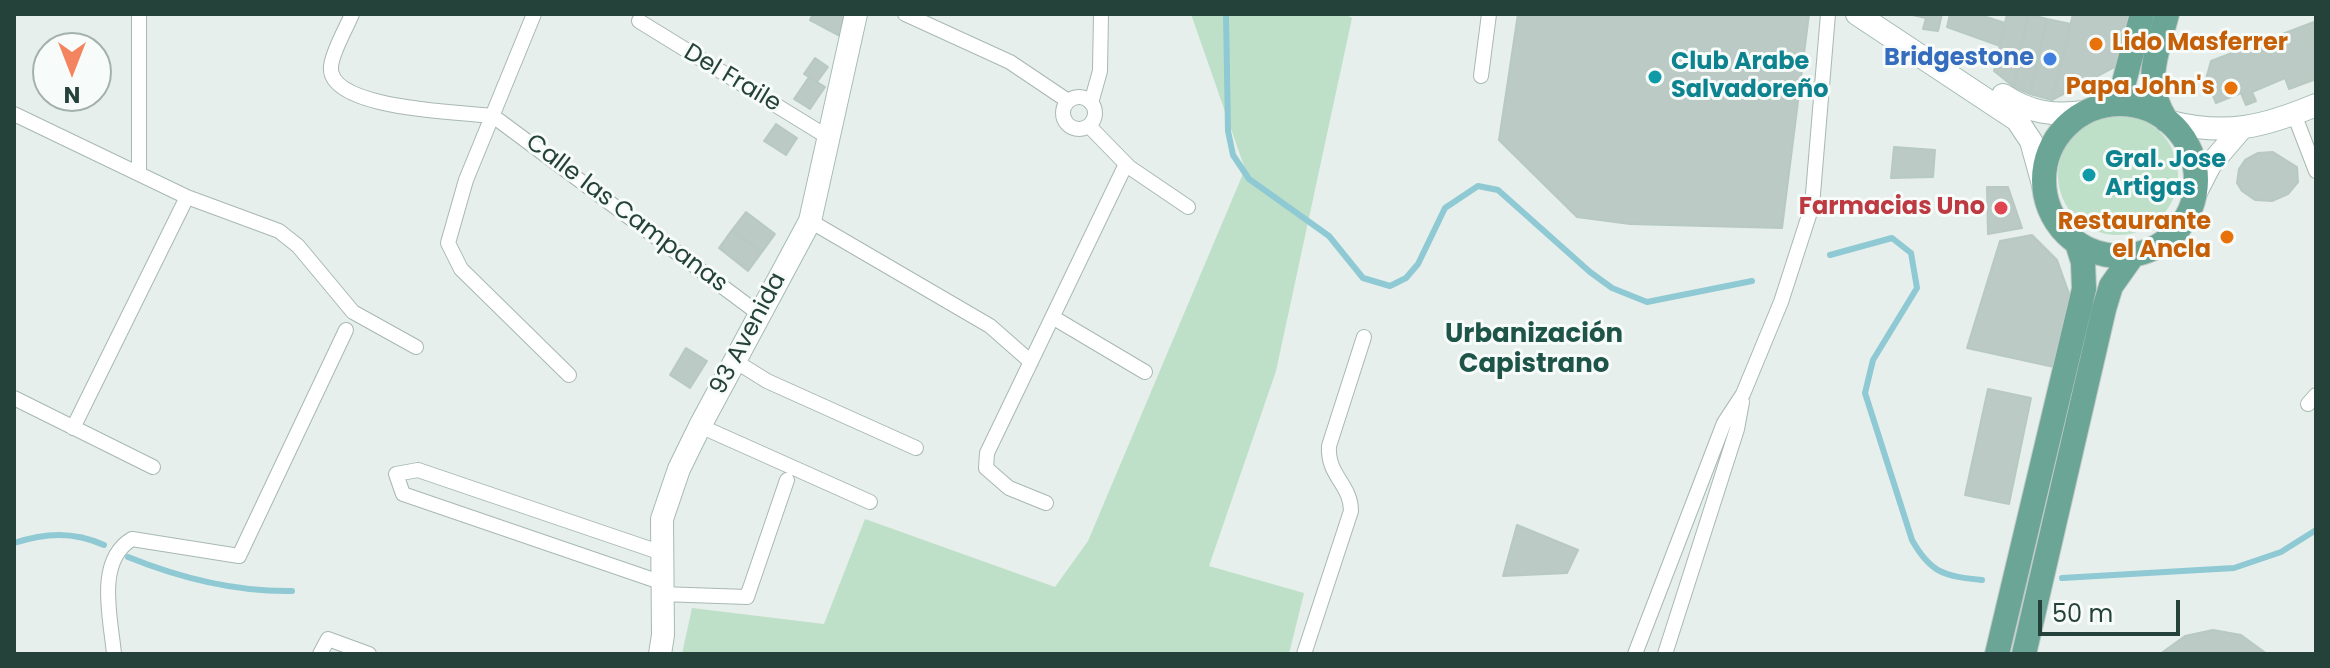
<!DOCTYPE html>
<html>
<head>
<meta charset="utf-8">
<style>
	body { margin:0 }
	#map { position:relative; width:2330px; height:668px; overflow:hidden; background:#e6efeb; font-family:Poppins,sans-serif }
	canvas { display:block }
	.frame { position:absolute; inset:0; border:16px solid #24423a; pointer-events:none }
	.north { position:absolute; left:32px; top:32px; width:80px; height:80px; box-sizing:border-box; background:#f7fbf9; border:2px solid #a3b1ad; border-radius:50%; rotate:180deg; font-size:22px; font-weight:700; line-height:32px; text-align:center; color:#24423a }
	.north::after { content:''; display:block; margin:auto; width:28px; height:36px; background:#f4845f; clip-path:polygon(50% 0,100% 100%,50% 72%,0 100%) }
	.scale { position:absolute; left:2038px; top:600px; width:142px; height:36px; box-sizing:border-box; border:4px solid #24423a; border-top:0; padding-left:10px; font-size:24px; line-height:28px; white-space:nowrap; color:#24423a; -webkit-text-stroke:6px #f7fbf9; paint-order:stroke }
</style>
</head>
<body>
<div id="map">
<canvas width="2330" height="668"></canvas>
<div class="frame"></div>
<div class="north">N</div>
<div class="scale">50 m</div>
</div>
<script>
const g = document.querySelector('canvas').getContext('2d');
g.lineJoin = 'round';
function fill(path, color) {
  g.fillStyle = color;
  g.fill(path, 'evenodd');
}
function trace(path, color, width, dash) {
  g.strokeStyle = color;
  g.lineWidth = width;
  g.lineCap = dash ? 'butt' : 'round';
  g.setLineDash(dash || []);
  g.stroke(path);
}
function drawText(font, color, halo, rows, align = 'center') {
  g.font = font + ' Poppins,sans-serif';
  g.lineWidth = 6;
  g.setLineDash([]);
  g.textBaseline = 'middle';
  g.strokeStyle = halo;
  g.fillStyle = color;
  for (const [text, x, y, turn = 0] of rows) {
    g.save();
    g.translate(x, y);
    g.rotate((+turn || 0) * Math.PI / 180);
    g.textAlign = isNaN(turn) ? turn : align;
    if (halo) g.strokeText(text, 0, 0);
    g.fillText(text, 0, 0);
    g.restore();
  }
}
fill(new Path2D(`
	M1191 14H1345L1352 18 1276 371 1209 566 1304 593 1289 654H682L692 608 824 624 865 519 1055 587 1088 541 1245 169Z
	M2058 175a60 60 0 1 1 120 0a60 60 0 1 1-120 0Z`), '#bfe0c8');
trace(new Path2D(`
	M1226 14 1228 131 1233 155 1249 179 1329 236 1363 278 1390 286 1406 278 1418 264 1445 208 1478 186 1498 190 1590 272 1612 288 1647 302 1752 281
	M1830 255 1892 238 1911 253 1917 288 1873 360 1865 393 1912 540C1931 574 1945 576 1982 580
	M14 543C45 533 73 531 104 545
	M128 557C180 578 236 592 292 591
	M2062 578 2234 568 2281 552 2316 530`), '#8ec9d4', 6);
const building = new Path2D(`
	M813 14H844L840 36 810 20Z
	M1518 14H1809L1782 228 1630 224 1577 217 1499 140Z
	M1908 14H1942L1938 31 1923 29 1926 18Z
	M1950 14H1977L2005 23 2000 46 1947 27Z
	M2007 14H2028L2014 87 1994 71Z
	M2028 14 2047 19 2030 94 2014 87Z
	M2073 14H2132L2122 63 2052 100Z
	M2047 19 2071 24 2052 100 2030 94Z
	M2314 22 2316 79 2289 89 2285 78 2252 92 2256 101 2246 105 2241 93 2216 103 2206 79 2211 61Z
	M815 58 828 67 817 82 804 74Z
	M809 77 825 87 810 109 794 99Z
	M776 124 797 138 786 155 764 141Z
	M1894 147 1935 150 1933 177 1891 178Z
	M2273 152 2297 167 2298 182 2288 194 2272 201 2255 200 2242 191 2237 183 2239 169 2245 160 2258 153Z
	M1987 187H2008L2022 228 1988 234Z
	M746 212 775 234 762 252 732 230Z
	M732 230 762 252 748 271 719 248Z
	M2032 235 2057 260 2071 299 2054 367 1967 348 2000 241Z
	M686 348 707 361 690 388 670 375Z
	M1988 389 2031 398 2009 504 1965 495Z
	M1517 525 1578 550 1567 573 1503 576Z
	M2213 630 2241 635 2267 654H2160L2185 636Z`);
fill(building, '#bbcac4');
trace(building, '#b8c9c2', 2);
const street = new Path2D(`
	M139 14V173
	M352 14C346 29 333 50 331 66 326 110 464 112 493 116
	M534 14 466 180 448 243 461 269 569 375
	M905 14 1010 62 1068 101
	M639 21 826 136
	M1481 76 1489 14
	M1063 113a16 16 0 1 1 32 0a16 16 0 1 1-32 0Z
	M1091 103 1100 71 1101 14
	M14 114 187 197 279 231 298 246 353 312 416 347
	M2294 114 2316 171
	M493 116 758 313
	M1089 126 1129 167 1188 207
	M810 221 990 326 1031 362
	M1054 318 1145 372
	M735 361 767 381 916 448
	M14 398 153 467
	M2308 404 2316 395
	M700 426 870 502
	M73 428 187 197
	M1046 503 1009 488 986 468 987 453 1126 164
	M660 582 403 494 396 474 418 470 662 553
	M661 594 747 597 787 480
	M114 654C111 619 95 561 132 539L239 556 346 330
	M320 654 328 639 369 654
	M1304 654 1351 511C1351 484 1327 476 1329 446L1364 337
	M1635 654 1724 423 1743 394 1781 302 1812 206 1828 14
	M1665 654 1737 429 1742 402`);
const secondary = new Path2D(`
	M1857 14 2017 120 2031 141 2044 188
	M2003 95C2030 113 2054 116 2085 112
	M2170 122C2227 136 2263 127 2316 105
	M2196 192 2210 165 2240 130
	M660 654 663 635 662 519 679 469 700 426 810 221 856 14`);
const primary = new Path2D(`
	M2044 180a76 76 0 1 1 152 0a76 76 0 1 1-152 0Z
	M2108 105 2123 86 2142 14
	M2166 120C2142 82 2157 54 2167 14
	M1997 654 2084 289 2083 262 2077 243
	M2024 654 2104 309 2111 286 2133 255`);
trace(street, '#a8b8b2', 16);
trace(secondary, '#a4bbb3', 24);
trace(primary, '#c2cac8', 26);
trace(street, '#fff', 14);
trace(secondary, '#fff', 22);
trace(primary, '#6aa596', 24);
for (const [x, y, r, color] of [
	[2096,44,8,"#e8710a"],
	[2050,59,8,"#3f7fe0"],
	[1655,77,8,"#0f9aa8"],
	[2231,88,8,"#e8710a"],
	[2089,175,8,"#0f9aa8"],
	[2001,208,8,"#e0444e"],
	[2227,237,8,"#e8710a"]
]) {
  const dot = new Path2D();
  dot.arc(x, y, r, 0, 2 * Math.PI);
  g.fillStyle = color;
  g.fill(dot);
  trace(dot, '#f7fbf9', 3);
}
drawText('bold 24px', '#c56008', '#f7fbf9', [
	["Lido Masferrer",2112,44,"left"],
	["Papa John's",2215,88],
	["Restaurante",2211,223],
	["el Ancla",2211,251]
], 'right');
drawText('bold 24px', '#366cbe', '#f7fbf9', [
	["Bridgestone",2034,59]
], 'right');
drawText('bold 24px', '#0d838f', '#f7fbf9', [
	["Club Arabe",1671,63],
	["Salvadoreño",1671,91],
	["Gral. Jose",2105,161],
	["Artigas",2105,189]
], 'left');
drawText('24px', '#24423a', '#f7fbf9', [
	["Del Fraile",732,79,31],
	["Calle las Campanas",626,214,37],
	["93 Avenida",749,334,-62]
]);
drawText('bold 24px', '#be3a42', '#f7fbf9', [
	["Farmacias Uno",1985,208]
], 'right');
drawText('bold 26px', '#1f5548', '#f7fbf9', [
	["Urbanización",1534,335],
	["Capistrano",1534,365]
]);
</script>
</body>
</html>
